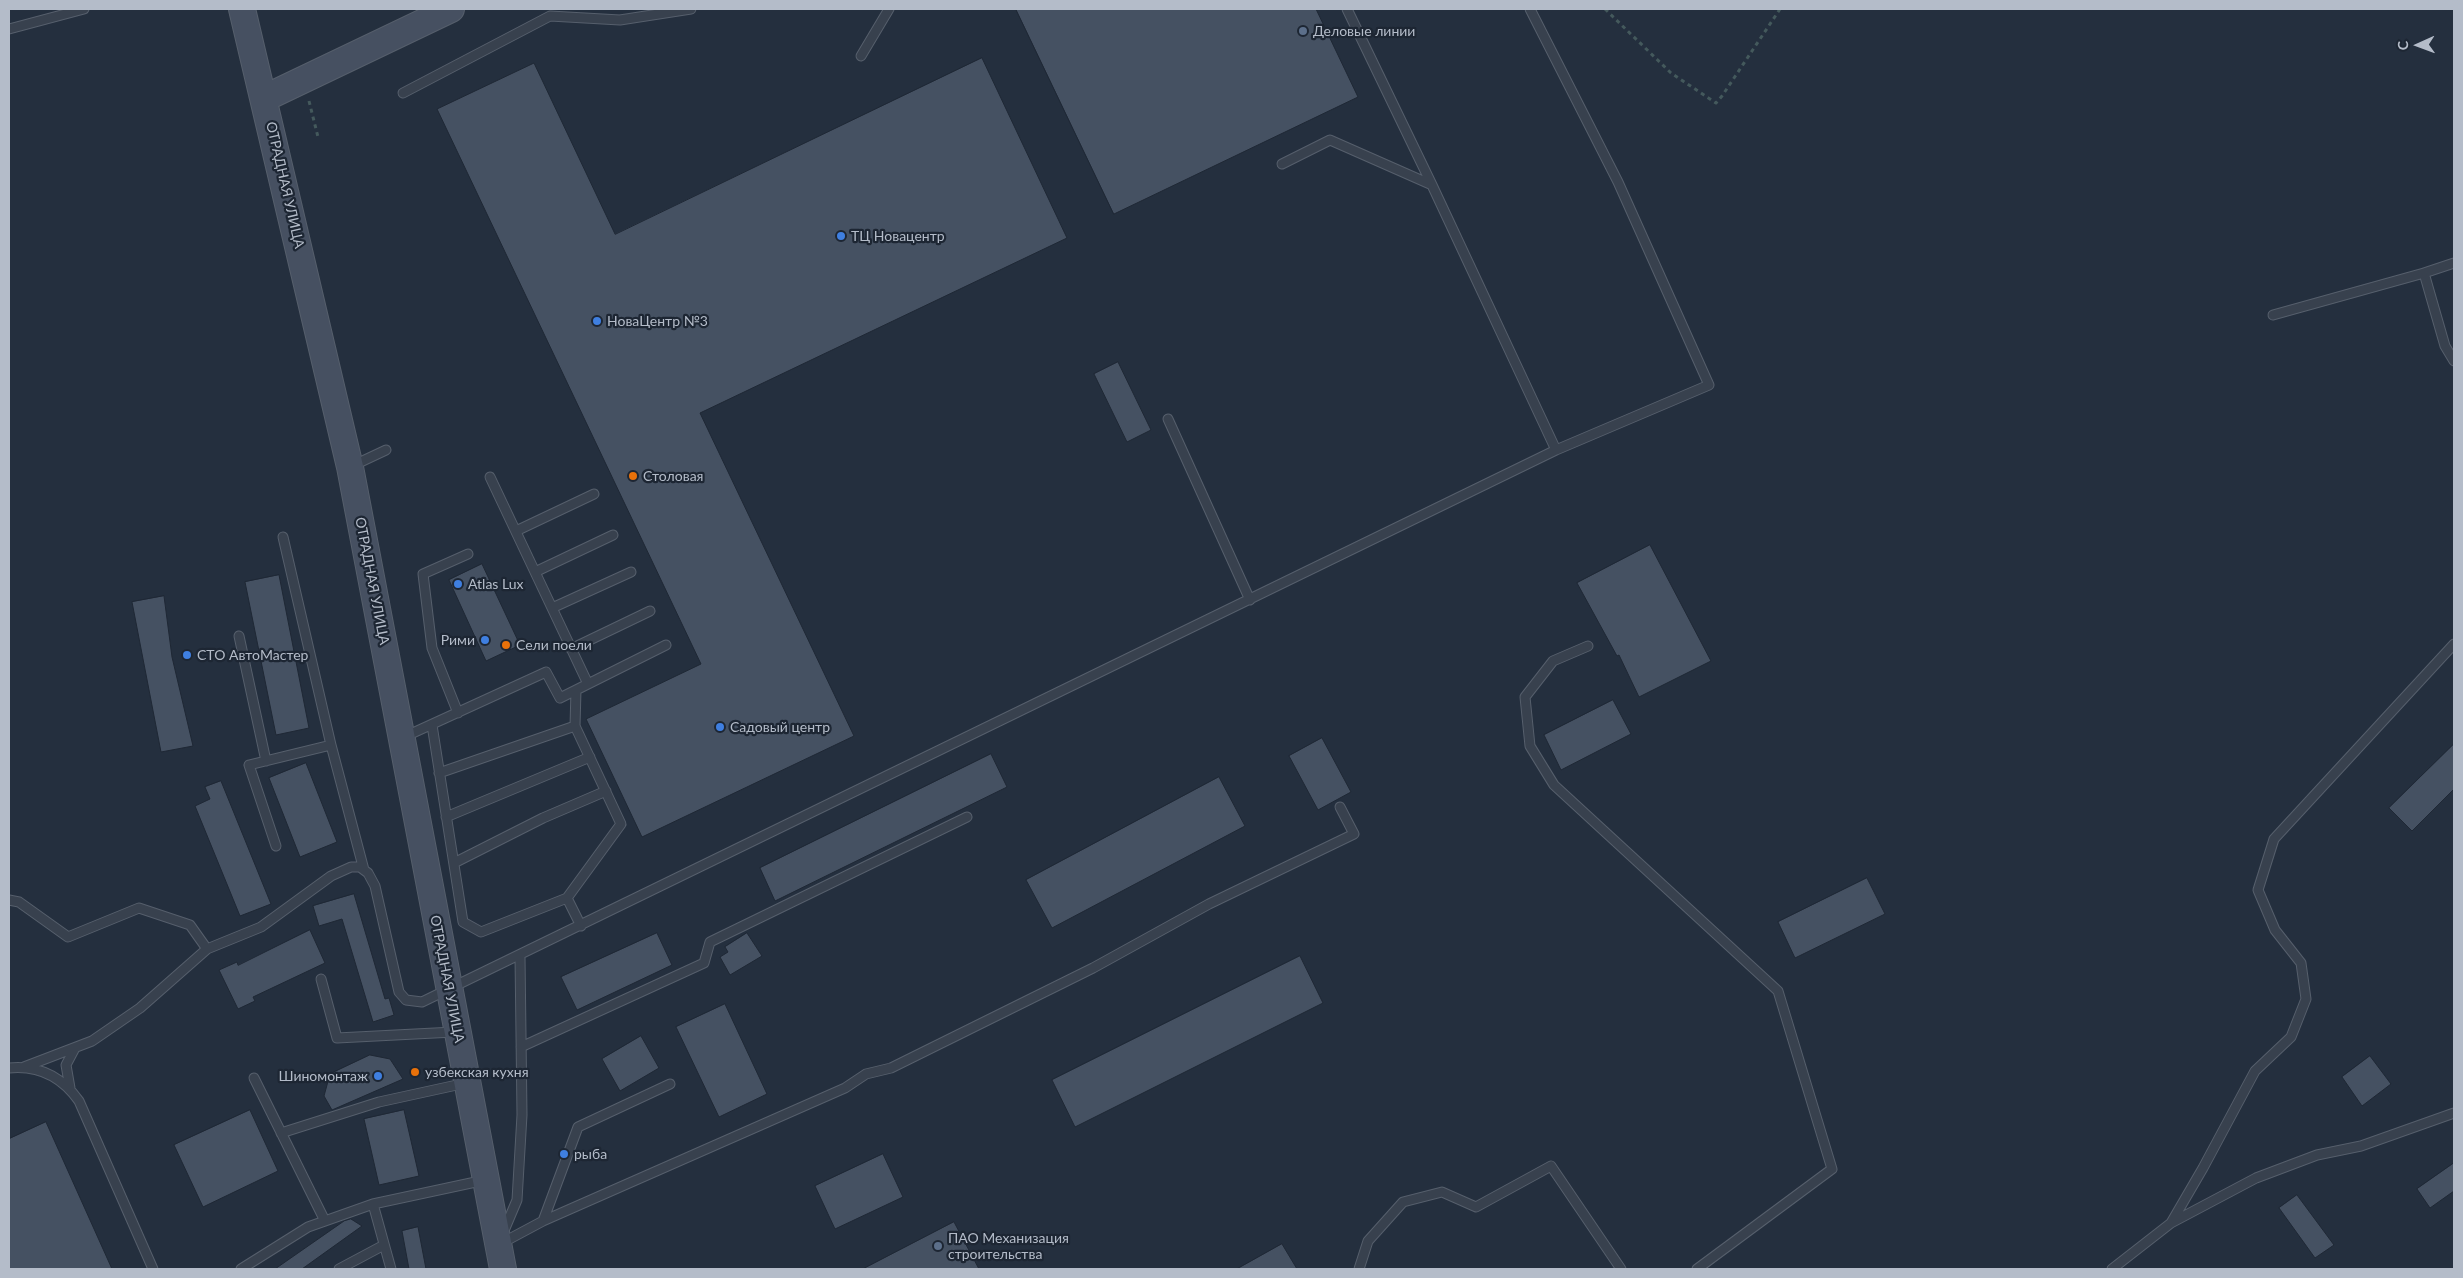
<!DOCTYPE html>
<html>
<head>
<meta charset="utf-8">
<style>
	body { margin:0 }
	#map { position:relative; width:2463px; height:1278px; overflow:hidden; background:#242f3e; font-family:Lato,sans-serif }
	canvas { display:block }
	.frame { position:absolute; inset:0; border:10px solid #b4bcc9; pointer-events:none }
	.north { position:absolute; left:2393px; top:20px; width:50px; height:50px; -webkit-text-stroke:4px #1d2633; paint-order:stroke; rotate:268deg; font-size:14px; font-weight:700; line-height:20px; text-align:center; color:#b4bcc9 }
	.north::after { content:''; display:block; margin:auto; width:18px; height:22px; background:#b4bcc9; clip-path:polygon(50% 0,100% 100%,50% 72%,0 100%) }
</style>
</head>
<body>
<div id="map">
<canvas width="2463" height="1278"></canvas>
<div class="frame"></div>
<div class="north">С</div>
</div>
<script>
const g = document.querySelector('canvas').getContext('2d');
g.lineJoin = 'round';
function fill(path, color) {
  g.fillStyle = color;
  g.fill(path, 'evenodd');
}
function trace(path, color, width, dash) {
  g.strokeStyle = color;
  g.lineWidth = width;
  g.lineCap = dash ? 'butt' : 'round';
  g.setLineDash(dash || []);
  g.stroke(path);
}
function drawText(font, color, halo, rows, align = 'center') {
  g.font = font + ' Lato,sans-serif';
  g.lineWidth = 4.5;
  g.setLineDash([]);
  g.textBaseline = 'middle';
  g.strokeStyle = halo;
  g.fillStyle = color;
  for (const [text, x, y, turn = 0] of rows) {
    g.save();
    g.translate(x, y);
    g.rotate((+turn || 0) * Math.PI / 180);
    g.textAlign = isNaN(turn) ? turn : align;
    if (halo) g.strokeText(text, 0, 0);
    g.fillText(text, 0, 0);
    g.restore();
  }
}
const building = new Path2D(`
	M1016 9H1316L1358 97 1114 214Z
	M982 58 1067 238 700 413 854 736 642 837 586 719 701 664 437 109 534 63 615 234Z
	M1118 362 1151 430 1127 442 1094 374Z
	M1650 545 1711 661 1639 697 1619 655 1617 656 1577 583Z
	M482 564 520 645 486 661 449 580Z
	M279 575 309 728 276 735 245 582Z
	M164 596 172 657 193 746 161 752 132 602Z
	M1613 700 1631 734 1561 770 1544 735Z
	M1322 738 1351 792 1318 810 1289 756Z
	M2454 744V789L2412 831 2389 808Z
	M991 754 1007 787 775 901 760 868Z
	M306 763 337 842 300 857 269 778Z
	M1219 777 1245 826 1052 928 1026 880Z
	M221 781 271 904 240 916 195 806 210 799 205 787Z
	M1867 878 1885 914 1795 958 1778 922Z
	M354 894 385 999 389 998 394 1015 373 1022 342 919 319 926 313 906Z
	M310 930 325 963 253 997 255 1001 238 1009 219 970 237 962 238 965Z
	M657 933 672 965 577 1010 561 977Z
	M747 933 762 956 730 975 720 957 728 952 725 947Z
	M1300 956 1323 1003 1075 1127 1052 1080Z
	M725 1004 767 1094 719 1117 676 1027Z
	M641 1036 659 1068 620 1091 602 1059Z
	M370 1055 390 1059 403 1079 332 1110 324 1096 330 1074Z
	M2370 1056 2391 1084 2362 1106 2342 1077Z
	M250 1110 278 1171 203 1207 174 1145Z
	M404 1110 419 1176 379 1185 364 1119Z
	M46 1122 112 1269H9V1139Z
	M883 1154 903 1197 835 1229 815 1186Z
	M2454 1163V1191L2430 1208 2417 1189Z
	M2297 1195 2334 1245 2315 1258 2279 1208Z
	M351 1219 362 1226 302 1269H275L344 1221Z
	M954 1222 979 1269H863Z
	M418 1227 426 1269H409L402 1231Z
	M1282 1244 1297 1269H1237Z`);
fill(building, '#455162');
trace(building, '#1f2835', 1);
const lane = new Path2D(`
	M1347 9 1432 185 1556 450
	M9 29 84 9
	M861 56 889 9
	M403 93 550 16 620 20 691 9
	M1282 164 1330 140 1432 185
	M2454 263 2424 273 2445 346 2454 361
	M2273 315 2424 273
	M1168 419 1250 600
	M352 466 386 450
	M490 477 588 684
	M516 531 594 494
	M283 537 331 745
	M535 572 613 535
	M552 608 631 572
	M239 636 266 761
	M1588 646 1553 661 1525 697 1530 746 1554 785 1778 991 1832 1169 1697 1269
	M571 649 650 611
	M576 690 575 726 621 824 567 898 581 926
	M458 713 432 648 423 574 468 554
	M432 725 463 922 481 932 567 898
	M404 737 546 672 560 698 666 645
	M439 773 575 726
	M446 817 590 757
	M276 846 249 765 331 745 364 870
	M454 863 543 818 606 791
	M9 900 19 902 68 937 139 908 190 925 207 949 140 1008 92 1041 24 1067
	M207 949 261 927 331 876 351 867H360L368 873 375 886 399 992 406 1000 422 1002 1556 450 1709 385 1618 182 1530 9
	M321 979 337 1038 454 1032
	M521 1047 704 963 710 942 967 817
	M9 1068C39 1065 62 1077 79 1101L153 1269
	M254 1078 325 1221
	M70 1088 66 1065 75 1048
	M281 1133 379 1102 466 1083
	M373 1204 391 1269
	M543 1221 578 1127 670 1084
	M2171 1223 2203 1168 2255 1071 2291 1037 2306 999 2301 963 2275 930 2258 890 2274 839 2454 644
	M503 1233 517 1200 522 1115 520 956
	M500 1244 543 1221 845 1088 866 1074 891 1068 1093 968 1209 904 1354 834 1340 807
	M241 1269 308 1227 373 1204 485 1180
	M339 1269 384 1245
	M1359 1269 1368 1241 1403 1202 1442 1192 1476 1207 1551 1166 1621 1269
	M2112 1269 2171 1223 2256 1178 2317 1155 2361 1146 2454 1113`);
const secondary = new Path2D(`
	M242 9 350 467 503 1269
	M265 98 451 9`);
trace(lane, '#565f6c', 11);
trace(secondary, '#565f6c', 28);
trace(new Path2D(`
	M1605 9 1671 73 1716 103 1722 96 1780 9
	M309 101 318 137`), '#44595c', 3, [4, 4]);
trace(lane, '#38414e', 9);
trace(secondary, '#465061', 26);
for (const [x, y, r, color] of [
	[1303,31,5,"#5c6f8a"],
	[841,236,5,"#3f7fe0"],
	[597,321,5,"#3f7fe0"],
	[633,476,5,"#e8710a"],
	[458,584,5,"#3f7fe0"],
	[485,640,5,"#3f7fe0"],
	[506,645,5,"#e8710a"],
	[187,655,5,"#3f7fe0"],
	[720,727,5,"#3f7fe0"],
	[415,1072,5,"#e8710a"],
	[378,1076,5,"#3f7fe0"],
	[564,1154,5,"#3f7fe0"],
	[938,1246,5,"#5c6f8a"]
]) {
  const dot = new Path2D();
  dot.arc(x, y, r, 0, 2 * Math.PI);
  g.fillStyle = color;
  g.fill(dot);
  trace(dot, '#1d2633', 2);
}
drawText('14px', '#b4bcc9', '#1d2633', [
	["Деловые линии",1313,31],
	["ТЦ Новацентр",851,236],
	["НоваЦентр №3",607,321],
	["Столовая",643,476],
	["Atlas Lux",468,584],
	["Рими",475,640,"right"],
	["Сели поели",516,645],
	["СТО АвтоМастер",197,655],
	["Садовый центр",730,727],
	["узбекская кухня",425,1072],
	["Шиномонтаж",368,1076,"right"],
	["рыба",574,1154],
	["ПАО Механизация",948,1238],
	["строительства",948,1254]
], 'left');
drawText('14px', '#b4bcc9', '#1d2633', [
	["ОТРАДНАЯ УЛИЦА",285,185,77],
	["ОТРАДНАЯ УЛИЦА",372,581,79],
	["ОТРАДНАЯ УЛИЦА",447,979,79]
]);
</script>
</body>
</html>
